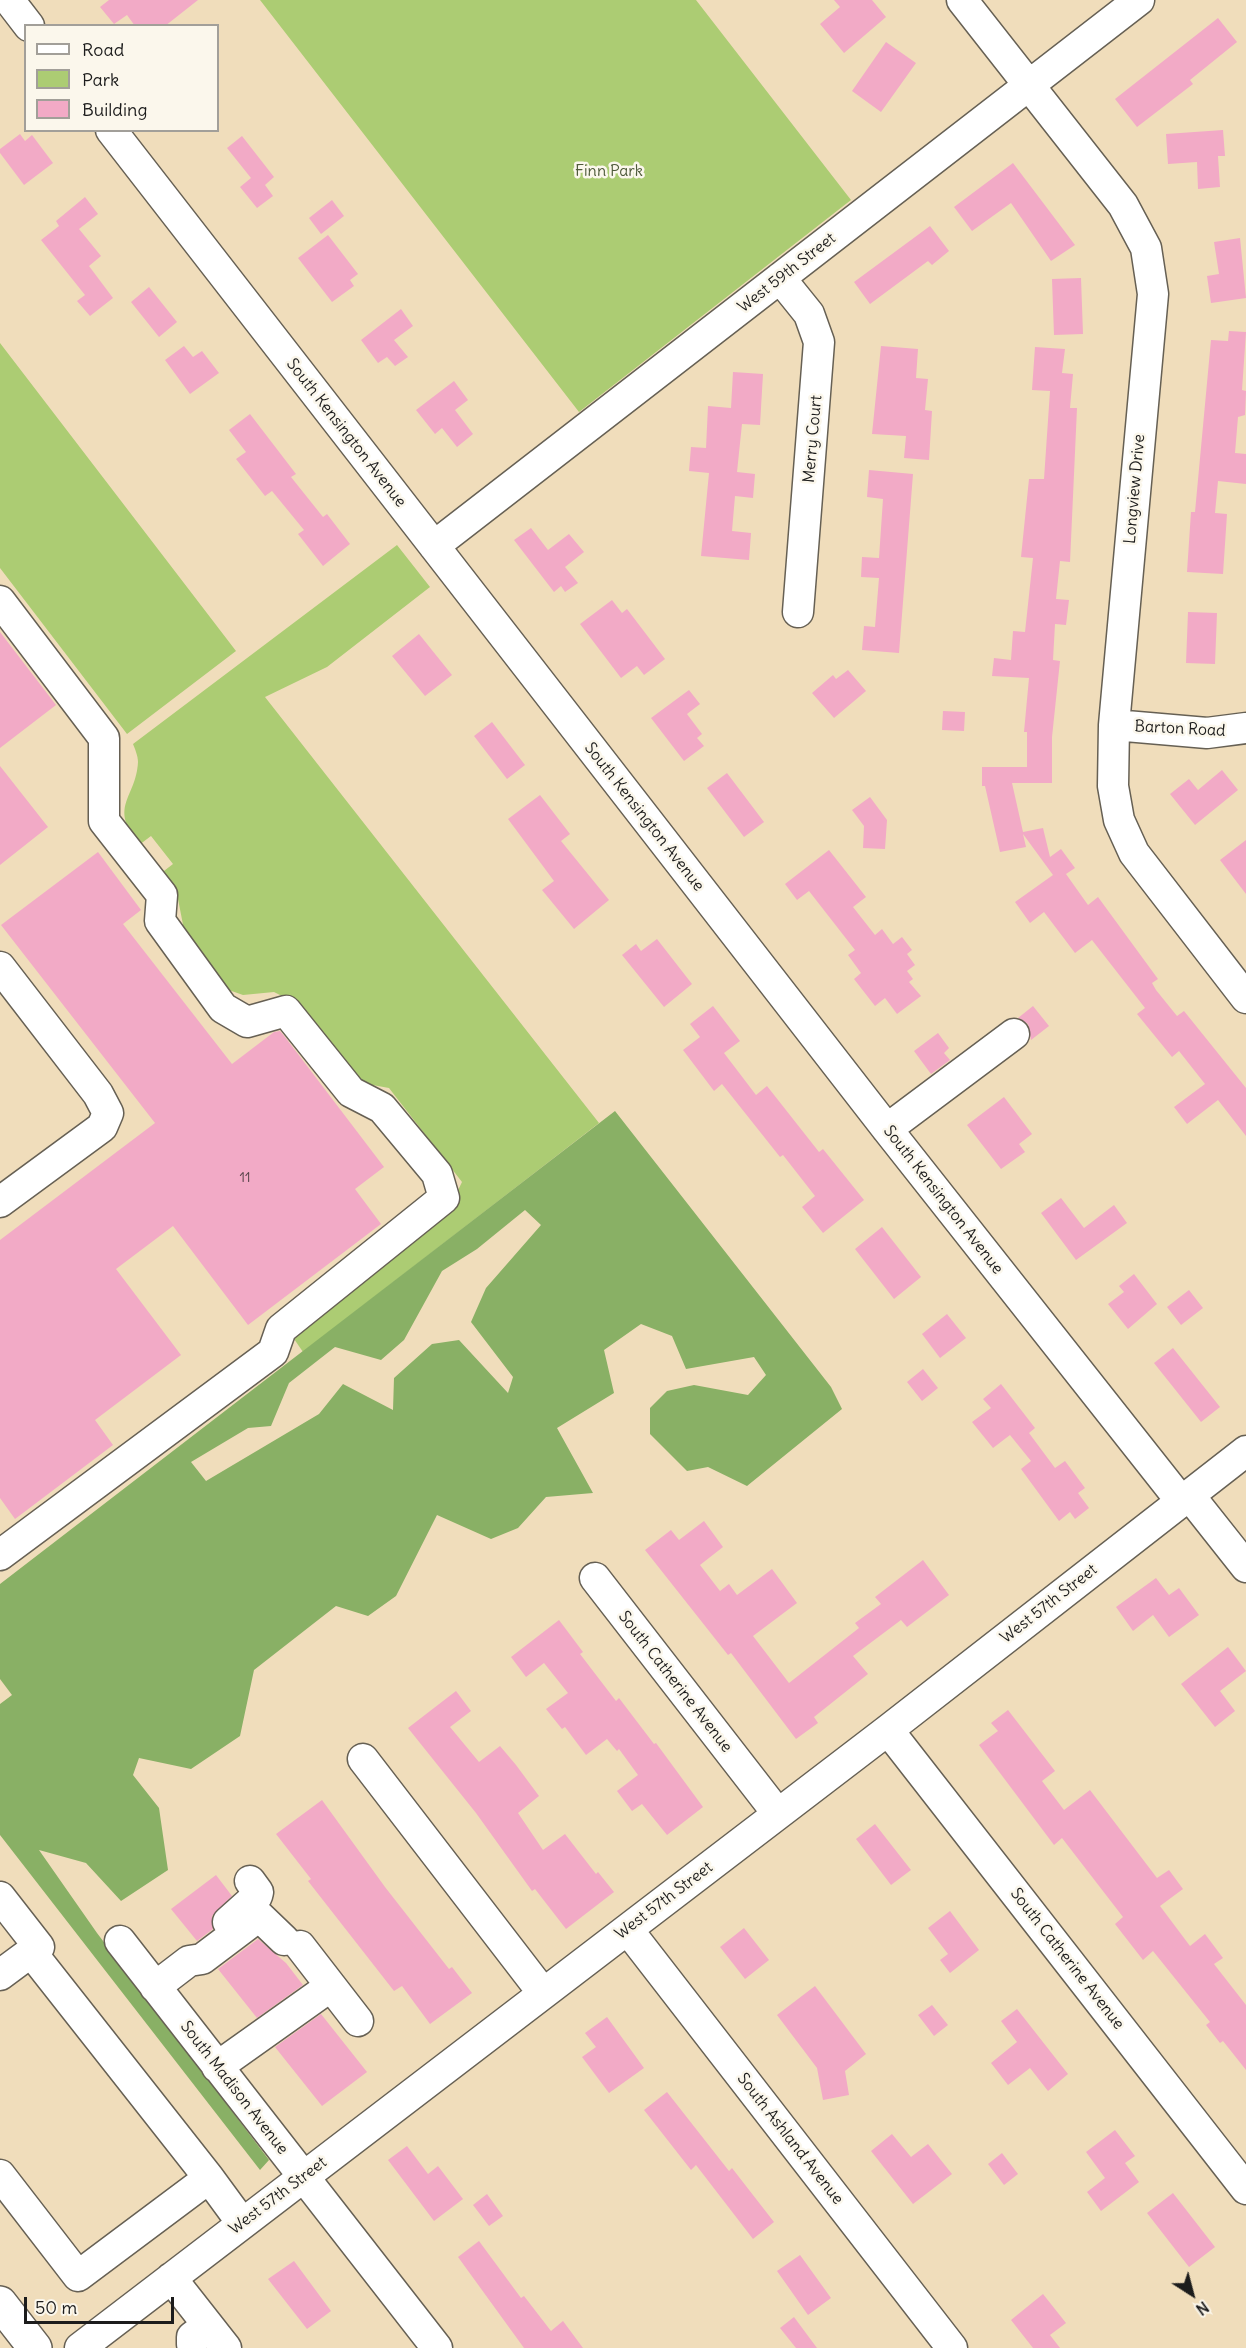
<!DOCTYPE html>
<html>
<head>
<meta charset="utf-8">
<style>
	body { margin:0 }
	#map { position:relative; width:1246px; height:2348px; overflow:hidden; background:#f0ddbb; font-family:Delius,sans-serif }
	canvas { display:block }
	.legend { position:absolute; left:24px; top:24px; width:195px; height:108px; box-sizing:border-box; background:#fbf7ec; border:2px solid #a29f99; margin:0; padding:8px 10px; list-style:none; font-size:18px; color:#1c1c1c }
	.legend li { display:flex; align-items:center; gap:12px; height:30px }
	.legend b { width:30px; border:2px solid #a29f99 }
	.north { position:absolute; left:1162px; top:2264px; width:60px; height:60px; -webkit-text-stroke:4px #fbf7ec; paint-order:stroke; rotate:144deg; font-size:16px; font-weight:700; line-height:24px; text-align:center; color:#1c1c1c }
	.north::after { content:''; display:block; margin:auto; width:21px; height:27px; background:#1c1c1c; clip-path:polygon(50% 0,100% 100%,50% 72%,0 100%) }
	.scale { position:absolute; left:24px; top:2297px; width:150px; height:27px; box-sizing:border-box; border:3px solid #1c1c1c; border-top:0; padding-left:8px; font-size:18px; line-height:21px; white-space:nowrap; color:#1c1c1c; -webkit-text-stroke:4px #fbf7ec; paint-order:stroke }
</style>
</head>
<body>
<div id="map">
<canvas width="1246" height="2348"></canvas>
<ul class="legend">
<li><b style="height:8px;background:#fff"></b>Road</li>
<li><b style="height:16px;background:#accc73"></b>Park</li>
<li><b style="height:16px;background:#f2aac6"></b>Building</li>
</ul>
<div class="north">N</div>
<div class="scale">50 m</div>
</div>
<script>
const g = document.querySelector('canvas').getContext('2d');
g.lineJoin = 'round';
function fill(path, color) {
  g.fillStyle = color;
  g.fill(path, 'evenodd');
}
function trace(path, color, width, dash) {
  g.strokeStyle = color;
  g.lineWidth = width;
  g.lineCap = dash ? 'butt' : 'round';
  g.setLineDash(dash || []);
  g.stroke(path);
}
function drawText(font, color, halo, rows, align = 'center') {
  g.font = font + ' Delius,sans-serif';
  g.lineWidth = 5;
  g.setLineDash([]);
  g.textBaseline = 'middle';
  g.strokeStyle = halo;
  g.fillStyle = color;
  for (const [text, x, y, turn = 0] of rows) {
    g.save();
    g.translate(x, y);
    g.rotate((+turn || 0) * Math.PI / 180);
    g.textAlign = isNaN(turn) ? turn : align;
    if (halo) g.strokeText(text, 0, 0);
    g.fillText(text, 0, 0);
    g.restore();
  }
}
fill(new Path2D(`
	M260 0H696L851 200 579 412Z
	M0 343 236 651 127 734 0 568Z
	M397 545 430 587 327 667 265 697 599 1123 303 1352 292 1336 446 1215 462 1182 389 1088 356 1082 296 1003 274 992 243 995 223 988 187 945 177 894 160 874 173 864 151 836 139 845C108 805 136 799 138 762 138 756 135 749 133 744Z`), '#accc73');
fill(new Path2D(`
	M615 1111 831 1387 842 1409 747 1486 708 1467 687 1471 650 1434V1408L667 1391 694 1385 748 1395 766 1375 754 1357 686 1369 672 1336 641 1324 604 1350 614 1393 557 1428 593 1493 546 1497 518 1528 491 1539 437 1515 396 1596 368 1616 336 1606 254 1670 240 1736 191 1769 139 1758 133 1775 159 1808 168 1870 121 1901 86 1863 39 1850 97 1933 269 2160 260 2170 0 1835V1704L12 1695 0 1679V1584ZM525 1210 541 1225 486 1288 471 1322 513 1377 508 1393 459 1340 432 1344 394 1378 393 1410 343 1384 319 1414 206 1481 191 1462 248 1428 271 1426 289 1383 335 1347 381 1360 404 1340 442 1271 477 1249Z`), '#89b065');
fill(new Path2D(`
	M109 0H198L165 26H135L127 15 114 24 100 7Z
	M834 0H872L886 17 844 53 820 24 840 7Z
	M1218 18 1237 42 1190 80 1193 84 1137 127 1115 99Z
	M886 42 916 63 881 112 852 91Z
	M1223 130 1225 156H1218L1220 187 1198 189 1197 162 1168 164 1166 134Z
	M20 134 25 141 32 135 53 163 24 185 0 153V149Z
	M242 136 274 177 265 185 273 196 257 208 240 187 251 178 227 148Z
	M1013 163 1075 245 1051 261 1011 203 972 231 954 207Z
	M85 197 98 214 79 229 101 256 89 266 113 298 90 316 77 301 85 295 41 240 59 226 56 221Z
	M332 200 344 216 321 234 309 218Z
	M930 226 949 251 932 265 928 261 870 304 854 282Z
	M328 235 358 274 350 280 354 286 332 302 298 258Z
	M1240 238 1246 298 1211 303 1207 276 1219 274 1214 242Z
	M1081 278 1083 334 1054 335 1052 279Z
	M149 287 177 322 159 337 131 302Z
	M401 309 413 326 394 340 408 357 395 366 387 357 378 363 361 340Z
	M1229 331 1246 332 1242 390 1246 391 1245 415 1238 417 1235 453 1246 454V484L1218 481 1215 513 1227 514 1223 574 1187 572 1191 512H1195L1211 340 1228 341Z
	M184 346 193 357 202 351 219 373 190 394 165 360Z
	M881 346 918 349 916 378 928 379 925 410 932 411 929 460 904 458 906 436 872 434Z
	M1035 347 1065 349 1062 373 1073 374 1070 408H1077L1070 562 1060 561 1056 599 1069 600 1066 625 1055 624 1053 660 1060 661 1052 737V783H1012L1023 832 1043 828 1050 857 1061 849 1075 868 1066 874 1088 905 1098 897 1158 979 1152 983 1156 990 1177 1016 1184 1011 1246 1088V1136L1218 1100 1187 1124 1174 1107 1205 1084 1179 1051 1172 1057 1137 1014 1145 1008 1092 940 1075 953 1044 912 1030 923 1015 902 1053 875 1023 834 1026 847 1000 852 985 786H982V767H1027V732H1024L1029 678 992 676 994 658 1011 660 1013 631 1025 632 1033 558 1021 557 1029 479H1044L1050 391 1032 390Z
	M733 372 763 374 760 425 742 424 737 472 755 474 753 498 735 496 732 531 751 533 749 560 701 556 709 473 689 471 691 447 706 448 708 406 731 408Z
	M454 381 468 400 455 410 473 434 457 447 442 428 435 434 416 410Z
	M250 414 296 474 291 477 323 517 327 514 350 544 323 566 298 534 304 530 272 491 265 496 236 459 246 452 229 430Z
	M869 470 913 474 899 653 862 650 864 626 875 627 879 578 861 577 862 557 879 558 883 499 867 497Z
	M531 528 548 550 569 534 584 552 565 567 578 583 565 592 561 586 554 592 514 540Z
	M612 600 622 613 627 609 665 659 644 675 637 666 621 678 580 624Z
	M1188 612 1217 613 1215 664 1186 663Z
	M0 632 56 705 0 748Z
	M419 634 452 675 425 696 392 656Z
	M848 670 866 691 834 718 812 693 833 675 836 679Z
	M689 690 700 704 687 714 702 734 697 738 704 746 684 761 651 718Z
	M943 711 965 712 964 731 942 730Z
	M492 722 525 765 507 779 474 736Z
	M0 766 48 827 0 865Z
	M1222 770 1238 790 1195 825 1170 794 1189 779 1198 790Z
	M727 773 764 822 744 837 707 788Z
	M540 795 570 834 561 841 609 900 574 929 542 890 554 881 508 819Z
	M870 797 887 820 885 849 863 848 864 826 852 810Z
	M1246 840V894L1220 860Z
	M829 850 866 897 853 907 875 935 882 929 893 944 902 937 912 950 907 954 915 965 907 971 913 979 909 982 921 996 897 1014 885 998 875 1006 854 979 861 973 848 955 855 950 809 891 797 900 785 884Z
	M98 852 141 910 123 924 232 1064 274 1032 280 1031 285 1037 384 1167 355 1189 381 1224 248 1325 173 1226 116 1269 181 1355 95 1420 113 1445 15 1519 0 1498V1240L155 1123 1 925Z
	M657 939 692 984 664 1007 622 955 636 944 641 951Z
	M713 1006 740 1041 724 1053 756 1095 767 1086 819 1152 823 1149 864 1200 823 1233 802 1207 815 1196 783 1155 780 1157 722 1084 714 1091 683 1050 700 1037 690 1024Z
	M1033 1006 1049 1026 1031 1040 1028 1024 1018 1018Z
	M938 1033 949 1048 944 1053 950 1060 931 1074 914 1051Z
	M1004 1097 1032 1134 1019 1144 1025 1152 1001 1169 967 1125Z
	M1061 1198 1084 1228 1114 1205 1127 1223 1076 1260 1041 1213Z
	M882 1227 921 1277 894 1299 855 1249Z
	M1134 1274 1157 1304 1128 1329 1108 1304 1124 1292 1119 1286Z
	M1189 1290 1203 1308 1181 1325 1167 1307Z
	M947 1314 966 1338 940 1358 922 1334Z
	M1173 1348 1220 1407 1201 1422 1154 1363Z
	M923 1369 938 1388 922 1401 907 1382Z
	M1001 1384 1035 1428 1029 1433 1055 1468 1065 1461 1085 1488 1078 1493 1089 1508 1075 1519 1070 1512 1059 1521 1021 1469 1031 1461 1010 1435 993 1448 972 1422 991 1408 983 1399Z
	M704 1521 723 1547 700 1565 720 1591 729 1584 737 1595 772 1569 797 1603 753 1636 789 1683 859 1628 855 1623 881 1604 875 1597 923 1560 949 1595 907 1627 901 1620 853 1656 868 1674 814 1717 818 1723 796 1739 731 1653 728 1655 645 1550 671 1530 679 1540Z
	M1156 1578 1169 1595 1179 1588 1199 1615 1169 1637 1153 1615 1133 1631 1116 1607Z
	M559 1620 583 1652 580 1654 616 1701 619 1698 654 1744 656 1743 703 1807 667 1835 642 1804 632 1811 617 1791 638 1775 619 1749 617 1751 607 1739 586 1755 565 1727 562 1729 546 1709 568 1693 544 1663 526 1677 511 1657Z
	M1228 1647 1246 1671 1220 1691 1235 1711 1215 1727 1181 1684Z
	M456 1691 471 1711 450 1727 479 1762 500 1746 516 1765 539 1796 518 1813 543 1850 565 1834 596 1874 598 1872 614 1892 566 1929 535 1889 532 1891 476 1813 408 1728Z
	M1008 1710 1055 1771 1042 1781 1064 1810 1090 1790 1157 1878 1169 1870 1183 1889 1160 1906 1190 1946 1205 1934 1223 1958 1214 1964 1246 2005V2070L1223 2041 1220 2043 1206 2025 1210 2022 1153 1951 1143 1960 1115 1924 1123 1917 1062 1838 1054 1845 979 1745 998 1731 991 1723Z
	M322 1800 385 1887 449 1969 452 1967 472 1993 430 2024 402 1986 394 1991 308 1881 311 1879 276 1834Z
	M875 1824 911 1870 891 1885 856 1839Z
	M216 1875 232 1896 212 1916 213 1929 197 1941 171 1909Z
	M950 1911 979 1950 950 1973 940 1960 948 1954 928 1928Z
	M744 1928 769 1960 745 1979 720 1947Z
	M258 1939 286 1963 303 1985 257 2018 218 1969Z
	M815 1986 866 2054 845 2071 849 2095 823 2100 817 2068 777 2015Z
	M932 2005 948 2025 934 2036 918 2015Z
	M1017 2009 1068 2074 1048 2091 1030 2068 1008 2085 991 2063 1017 2042 1001 2021Z
	M321 2014 367 2072 322 2106 275 2047Z
	M607 2017 644 2068 609 2093 582 2057 596 2047 585 2033Z
	M667 2092 729 2171 732 2168 774 2222 753 2239 696 2165 691 2170 644 2110Z
	M1115 2130 1135 2156 1125 2163 1139 2182 1101 2211 1087 2192 1105 2178 1086 2152Z
	M892 2134 911 2157 928 2144 952 2174 913 2204 871 2151Z
	M407 2146 428 2174 438 2166 463 2199 434 2221 388 2160Z
	M1002 2153 1018 2174 1004 2185 988 2164Z
	M1173 2193 1215 2247 1189 2267 1147 2213Z
	M487 2194 503 2216 489 2226 473 2205Z
	M479 2241 521 2298 524 2296 551 2331 563 2321 583 2348H524L458 2257Z
	M800 2255 831 2298 808 2315 777 2271Z
	M294 2261 331 2311 307 2329 268 2279Z
	M1043 2294 1066 2323 1050 2335 1060 2348H1033L1011 2320Z
	M794 2317 817 2348H796L780 2328Z`), '#f2aac6');
const minor = new Path2D(`
	M9 0 29 26
	M962 0 1123 205 1146 248 1153 294 1114 725 1113 786 1119 820 1134 853 1246 998
	M111 130 887 1129 1181 1501
	M780 278 809 314 819 342 798 612
	M434 546 1139 0
	M0 601 104 738V821L162 895 160 921 223 1008 247 1022 286 1011 351 1092 382 1108 437 1174 444 1198 281 1329 273 1352 0 1555
	M1114 725 1207 733 1246 728
	M0 967 98 1094 108 1113 102 1127 0 1202
	M887 1129 1014 1034
	M1189 1495 1246 1567
	M595 1578 778 1814
	M888 1730 1246 2189
	M363 1759 543 1993
	M0 1897 39 1947 31 1952
	M228 1922 257 1896 258 1892 250 1881
	M628 1930 952 2348
	M120 1941 437 2348
	M300 1946 358 2021
	M0 1975 31 1952 209 2178
	M155 1987 189 1961 202 1959 259 1916 284 1940
	M217 2067 331 1986
	M0 2175 78 2276 209 2178 242 2223
	M171 2278 226 2348
	M192 2344V2337L208 2325
	M80 2348 888 1730 1246 1451`);
const major = new Path2D(`
	M0 2303 35 2348`);
trace(minor, '#666054', 33);
trace(major, '#666054', 36);
trace(minor, '#fff', 30);
trace(major, '#fff', 33);
drawText('14px', '#524046', null, [
	["11",245,1178]
]);
drawText('16px', '#4e5a3a', '#fbf7ec', [
	["Finn Park",609,171]
]);
drawText('16px', '#1c1c1c', '#fbf7ec', [
	["West 59th Street",787,273,-38],
	["South Kensington Avenue",346,433,52],
	["Merry Court",813,439,-85],
	["Longview Drive",1135,489,-85],
	["Barton Road",1180,729,3],
	["South Kensington Avenue",644,817,52],
	["South Kensington Avenue",943,1200,52],
	["West 57th Street",1049,1604,-38],
	["South Catherine Avenue",675,1682,52],
	["West 57th Street",664,1901,-37],
	["South Catherine Avenue",1067,1959,52],
	["South Madison Avenue",234,2088,52],
	["South Ashland Avenue",790,2139,52],
	["West 57th Street",278,2196,-37]
]);
</script>
</body>
</html>
